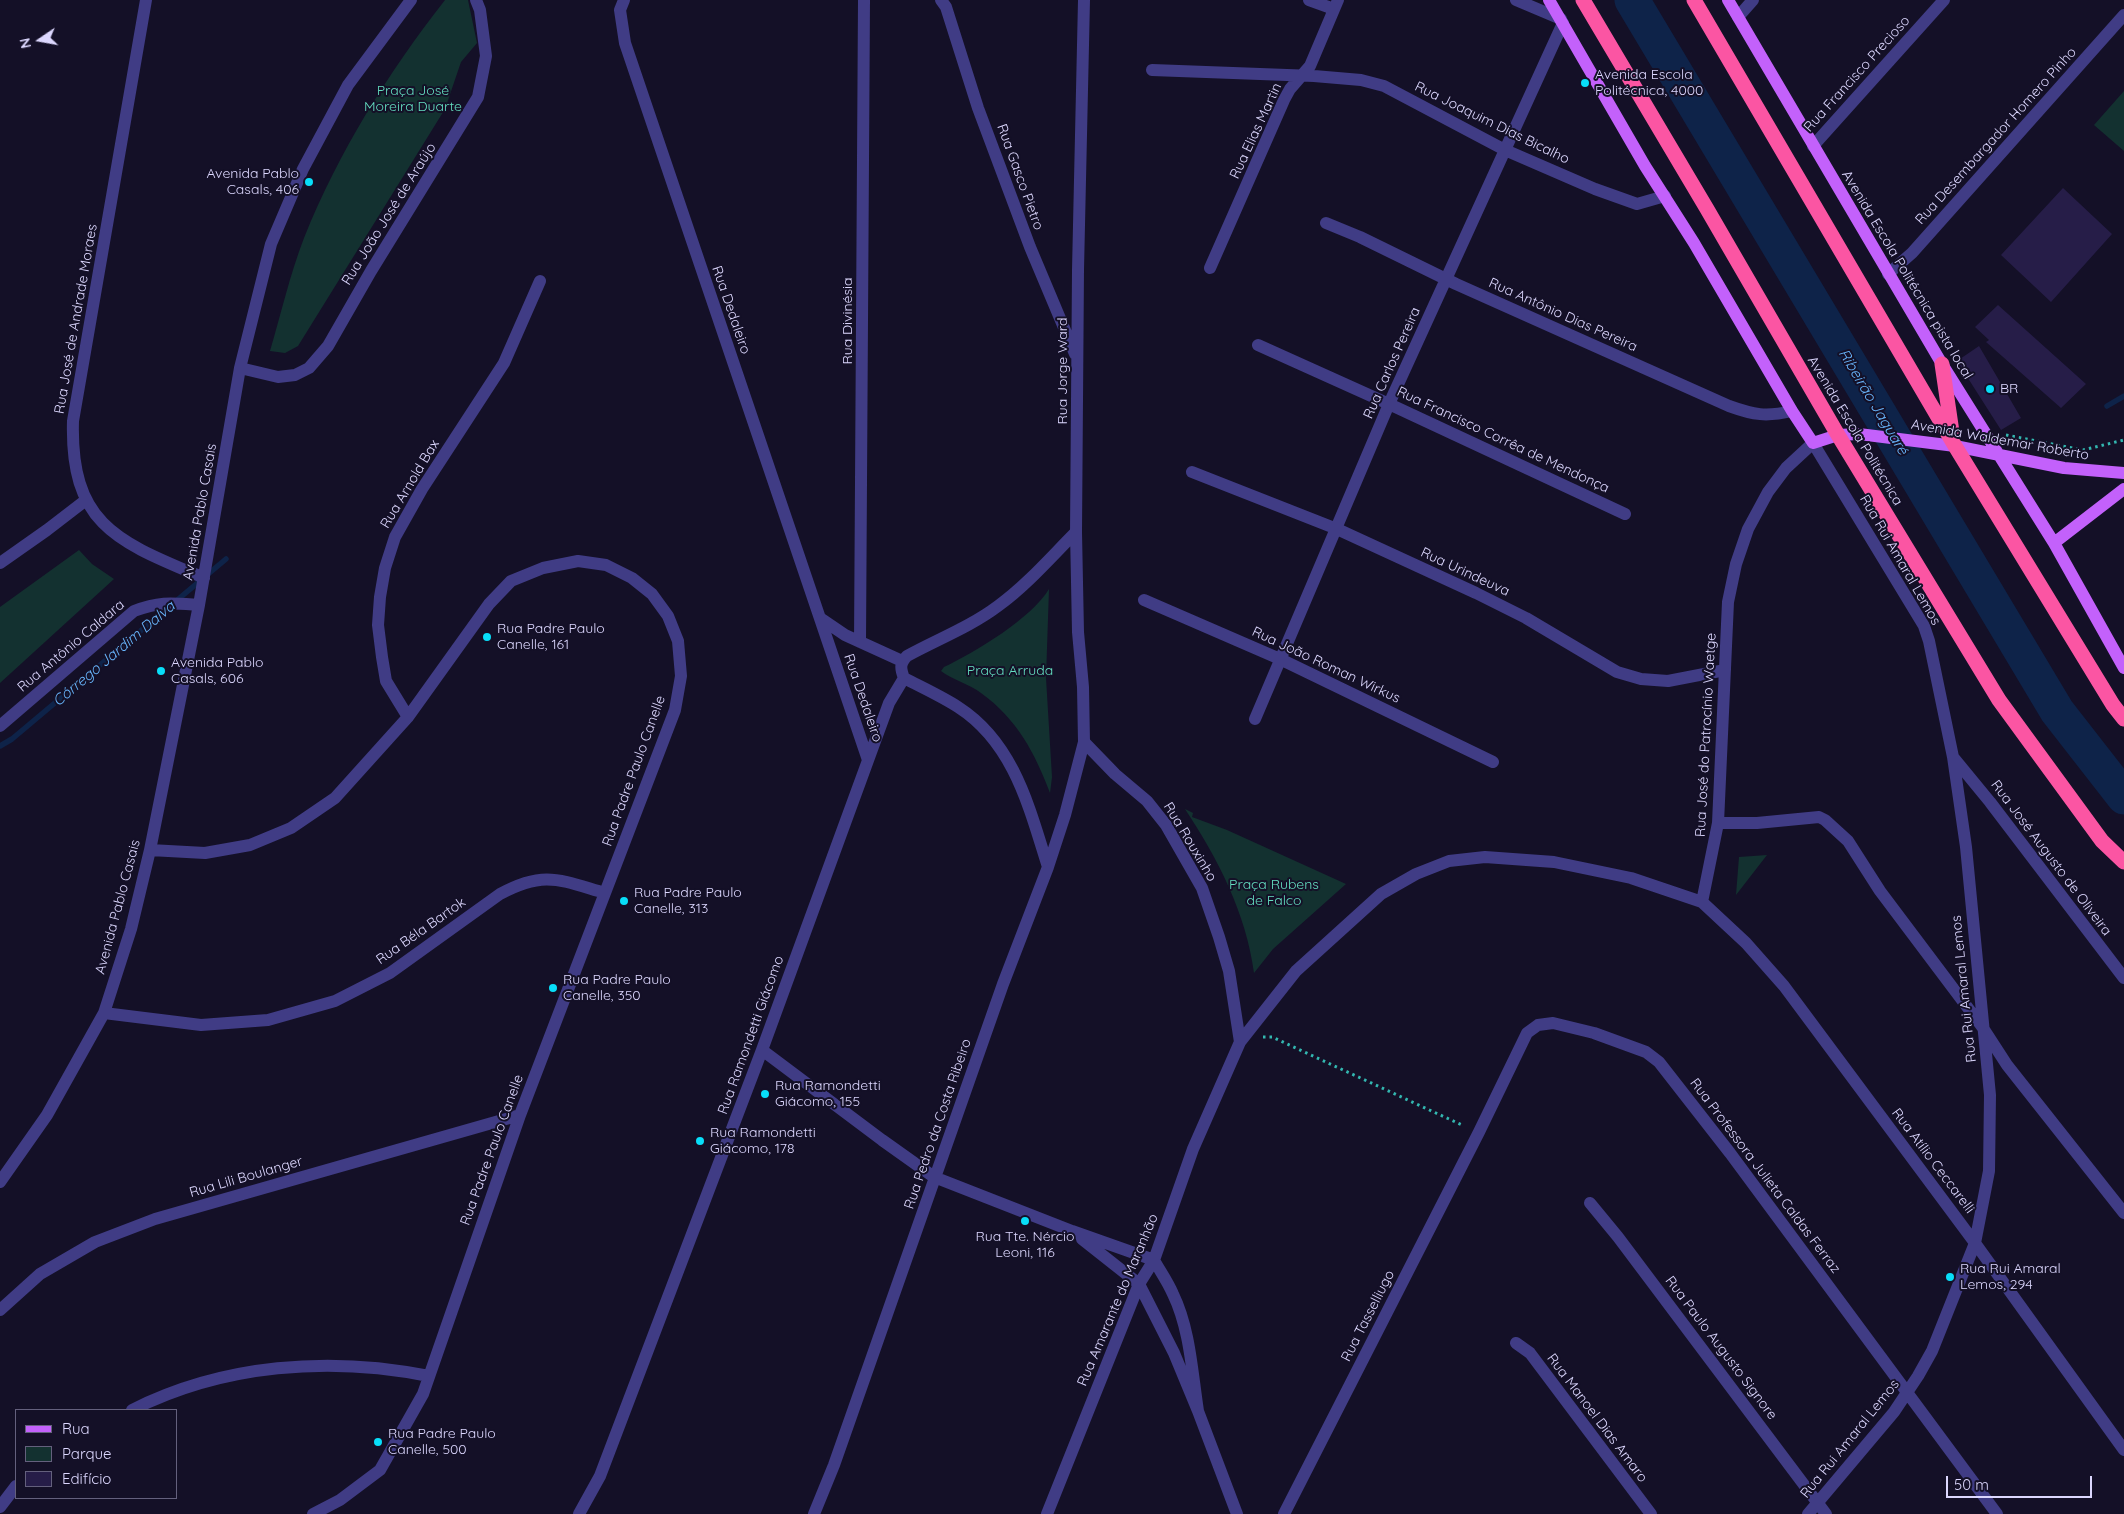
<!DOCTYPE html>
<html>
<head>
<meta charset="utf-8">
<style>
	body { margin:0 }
	#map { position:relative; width:2124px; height:1514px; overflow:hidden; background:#141027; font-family:Quicksand,sans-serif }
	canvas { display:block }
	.legend { position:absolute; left:15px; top:1409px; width:162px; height:90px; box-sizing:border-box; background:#141027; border:1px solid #64607d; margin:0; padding:6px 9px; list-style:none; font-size:15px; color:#dcd7fe }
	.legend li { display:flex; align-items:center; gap:10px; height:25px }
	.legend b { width:25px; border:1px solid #64607d }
	.north { position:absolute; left:15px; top:15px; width:50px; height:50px; -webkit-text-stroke:4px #141027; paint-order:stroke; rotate:258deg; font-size:14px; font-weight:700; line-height:20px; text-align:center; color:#dcd7fe }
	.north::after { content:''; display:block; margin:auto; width:18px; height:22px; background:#dcd7fe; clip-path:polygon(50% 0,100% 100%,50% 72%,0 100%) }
	.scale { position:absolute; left:1946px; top:1476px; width:146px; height:22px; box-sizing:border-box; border:2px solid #dcd7fe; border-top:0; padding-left:6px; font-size:15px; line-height:18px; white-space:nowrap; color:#dcd7fe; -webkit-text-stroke:4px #141027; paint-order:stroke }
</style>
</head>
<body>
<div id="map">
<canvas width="2124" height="1514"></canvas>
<ul class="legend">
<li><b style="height:6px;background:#c361fb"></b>Rua</li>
<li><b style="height:14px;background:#133130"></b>Parque</li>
<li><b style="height:14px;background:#261d48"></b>Edifício</li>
</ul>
<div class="north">N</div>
<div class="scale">50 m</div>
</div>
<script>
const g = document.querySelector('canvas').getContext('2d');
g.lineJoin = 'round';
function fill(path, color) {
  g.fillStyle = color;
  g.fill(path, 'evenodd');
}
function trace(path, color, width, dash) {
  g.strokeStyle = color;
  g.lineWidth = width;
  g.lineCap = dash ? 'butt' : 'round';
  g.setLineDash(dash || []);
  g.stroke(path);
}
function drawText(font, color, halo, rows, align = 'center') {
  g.font = font + ' Quicksand,sans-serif';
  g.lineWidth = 4;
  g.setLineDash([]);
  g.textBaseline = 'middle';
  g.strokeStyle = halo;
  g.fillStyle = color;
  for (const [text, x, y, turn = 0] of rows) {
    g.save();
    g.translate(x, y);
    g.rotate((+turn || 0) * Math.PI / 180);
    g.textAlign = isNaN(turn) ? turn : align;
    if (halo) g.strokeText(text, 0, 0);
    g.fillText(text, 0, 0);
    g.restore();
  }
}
fill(new Path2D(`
	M445 0H468L477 43 461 62 445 109 298 346 285 353 270 351C281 314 290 274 304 238 339 151 388 73 445 0Z
	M2124 91V151L2094 125Z
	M79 550 92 564 114 579 0 683V607Z
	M1049 589 1046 678 1052 777 1050 793C1035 753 1017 719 981 693 969 684 953 680 941 671L944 667C974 653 1032 618 1049 589Z
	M1185 809 1193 813 1192 817 1227 830 1346 884 1273 949 1254 973C1246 913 1218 859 1185 809Z
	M1767 855 1736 895 1739 857Z`), '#133130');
trace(new Path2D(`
	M2107 406 2124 396
	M0 746 12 739 226 559`), '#0e2349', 5.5);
trace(new Path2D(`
	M1632 0 2057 711 2124 797`), '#0e2349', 35);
fill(new Path2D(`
	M2063 188 2112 234 2051 302 2001 255Z
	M1998 305 2086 384 2061 408 1986 342 1989 340 1975 327Z
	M1979 346 2021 418 2001 430 1957 361Z`), '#261d48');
trace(new Path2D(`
	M2006 435 2083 450 2124 440
	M1263 1037H1272L1464 1126`), '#33b7b0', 3, [2.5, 4]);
trace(new Path2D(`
	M146 0 73 421C70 526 119 542 204 578
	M624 0 620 10 625 43 868 760
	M941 0 946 7 978 108 1030 247 1075 354
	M1309 0 1334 9
	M1516 0 1561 19
	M1738 17 1753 0
	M1152 70 1314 76 1361 80 1384 86 1505 150 1595 189 1637 204 1665 196
	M1813 146 1944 0
	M1326 223 1360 237 1456 284 1729 406C1754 415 1766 417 1792 411
	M1210 268 1284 100 1290 89 1310 66 1338 0
	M1888 274 1912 253 2124 15
	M1258 345 1389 404 1625 514
	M240 368 278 377 295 375 309 368 328 346 371 271 478 97 486 56 480 10 476 0
	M1192 472 1337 529 1476 593 1526 618 1617 672 1641 679 1668 681 1725 670
	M0 563 47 530 86 500
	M1144 600 1280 659 1493 762
	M820 618 845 635 902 661
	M860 642 864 0
	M408 717 386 681 382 657 378 625 380 597 385 568 395 537 422 489 504 363 540 281
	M1255 719 1389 404 1563 23
	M0 726 134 611C160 601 172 603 199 605
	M1084 742 1115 774 1147 801 1166 825 1202 888 1219 937 1229 971 1240 1042
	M1953 757 1990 802 2124 978
	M1718 823H1757L1819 817 1825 820 1848 841 1880 891 1983 1028 2007 1065 2124 1213
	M150 850 205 853 250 845 291 828 335 798 408 717 489 604 511 581 543 568 578 561 606 565 632 578 652 594 668 616 678 641 681 676 675 710 520 1115 423 1394 380 1470 340 1500 313 1514
	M1048 867C1029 807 1014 743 958 707 941 696 921 687 904 678 900 668 900 663 907 656 938 639 970 627 998 606 1027 585 1051 557 1076 532
	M1702 902 1746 943 1784 986 1975 1243 2124 1450
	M104 1013 201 1025 268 1020 335 1001 390 973 500 894C544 870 560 880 605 893
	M762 1050 882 1140 934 1177 1072 1231 1154 1260C1160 1271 1168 1282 1173 1294 1190 1329 1192 1372 1198 1411
	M0 1182 47 1115 104 1013 131 929 150 850 199 605 240 368 271 244 303 169 348 85 411 0
	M1590 1203 1618 1237 1826 1514
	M1082 1239 1139 1284 1174 1353 1198 1411 1237 1514
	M0 1310 40 1274 95 1242 155 1219 520 1115
	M1516 1343 1530 1353 1651 1514
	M132 1410C223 1364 330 1356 429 1376
	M0 1507 16 1486
	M579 1514 600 1476 762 1050 889 703 904 678
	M814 1514 834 1465 1003 984 1048 867 1065 815 1084 742 1083 687 1078 632 1076 532 1078 270 1084 0
	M1047 1514 1139 1284 1154 1260 1193 1149 1240 1042 1296 971 1381 894 1416 874 1449 861 1485 857 1554 862 1631 878 1702 902 1718 823 1728 602 1736 564 1748 529 1768 492 1786 468 1813 443 1924 626 1929 641 1953 757 1966 847 1990 1095 1989 1171 1975 1243 1932 1351 1918 1376 1894 1412 1808 1514
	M1284 1514 1479 1132 1527 1033 1538 1025 1553 1023 1594 1033 1646 1052 1659 1062 1730 1153 1997 1514`), '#403c85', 12);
trace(new Path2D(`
	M1549 0 1645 166 1694 243 1792 411 1813 443 1838 435 1859 434 1955 446 2064 468 2124 473
	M1728 0 1942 364 2054 543 2124 668
	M2054 543 2124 489`), '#c361fb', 12);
trace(new Path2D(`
	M1583 0 1707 209 1838 435 1999 700 2102 841 2124 862
	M1694 0 1955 446 2113 705 2124 719
	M1942 364 1952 432`), '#fb55a3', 15);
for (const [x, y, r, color] of [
	[1585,83,5,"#08def9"],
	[309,182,5,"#08def9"],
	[1990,389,5,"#08def9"],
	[487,637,5,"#08def9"],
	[161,671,5,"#08def9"],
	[624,901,5,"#08def9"],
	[553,988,5,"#08def9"],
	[765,1094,5,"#08def9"],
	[700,1141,5,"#08def9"],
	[1025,1221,5,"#08def9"],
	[1950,1277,5,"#08def9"],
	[378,1442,5,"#08def9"]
]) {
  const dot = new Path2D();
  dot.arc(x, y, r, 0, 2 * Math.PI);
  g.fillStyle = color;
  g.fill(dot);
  trace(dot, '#141027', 2);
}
drawText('14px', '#dcd7fe', '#141027', [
	["Rua Francisco Precioso",1857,74,-48],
	["Rua Joaquim Dias Bicalho",1492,123,26],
	["Rua Elias Martin",1256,131,-65],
	["Rua Desembargador Homero Pinho",1996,136,-48],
	["Rua Gasco Pietro",1020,177,70],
	["Rua João José de Araújo",389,214,-58],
	["Avenida Escola Politécnica pista local",1907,275,59],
	["Rua Dedaleiro",731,310,71],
	["Rua Antônio Dias Pereira",1563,315,24],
	["Rua José de Andrade Moraes",76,319,-80],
	["Rua Divinésia",848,321,-90],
	["Rua Carlos Pereira",1392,363,-66],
	["Rua Jorge Ward",1063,371,-90],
	["Avenida Escola Politécnica",1855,431,59],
	["Rua Francisco Corrêa de Mendonça",1503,440,25],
	["Avenida Waldemar Roberto",2000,440,10],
	["Rua Arnold Bax",410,484,-59],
	["Avenida Pablo Casais",200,512,-80],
	["Rua Rui Amaral Lemos",1900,560,60],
	["Rua Urindeuva",1465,572,25],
	["Rua Antônio Caldara",71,646,-40],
	["Rua João Roman Wirkus",1326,665,25],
	["Rua Dedaleiro",863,698,71],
	["Rua José do Patrocínio Waetge",1706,735,-87],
	["Rua Padre Paulo Canelle",634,771,-70],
	["Rua Rouxinho",1190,842,59],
	["Rua José Augusto de Oliveira",2051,858,53],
	["Avenida Pablo Casais",118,907,-75],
	["Rua Béla Bartok",421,931,-35],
	["Rua Rui Amaral Lemos",1964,989,-96],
	["Rua Ramondetti Giácomo",751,1035,-70],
	["Rua Pedro da Costa Ribeiro",938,1124,-71],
	["Rua Padre Paulo Canelle",492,1150,-70],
	["Rua Atílio Ceccarelli",1933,1161,53],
	["Rua Professora Julieta Caldas Ferraz",1765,1176,53],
	["Rua Lili Boulanger",246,1177,-16],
	["Rua Amarante do Maranhão",1118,1300,-67],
	["Rua Tasselliugo",1368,1316,-63],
	["Rua Paulo Augusto Signore",1721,1348,53],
	["Rua Manoel Dias Amaro",1597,1418,53],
	["Rua Rui Amaral Lemos",1850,1439,-51]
]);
drawText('14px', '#dcd7fe', '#141027', [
	["Avenida Escola",1595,75],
	["Politécnica, 4000",1595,91],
	["Avenida Pablo",299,174,"right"],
	["Casals, 406",299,190,"right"],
	["BR",2000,389],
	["Rua Padre Paulo",497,629],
	["Canelle, 161",497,645],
	["Avenida Pablo",171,663],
	["Casals, 606",171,679],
	["Rua Padre Paulo",634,893],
	["Canelle, 313",634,909],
	["Rua Padre Paulo",563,980],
	["Canelle, 350",563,996],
	["Rua Ramondetti",775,1086],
	["Giácomo, 155",775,1102],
	["Rua Ramondetti",710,1133],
	["Giácomo, 178",710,1149],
	["Rua Tte. Nércio",1025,1237,"center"],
	["Leoni, 116",1025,1253,"center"],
	["Rua Rui Amaral",1960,1269],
	["Lemos, 294",1960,1285],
	["Rua Padre Paulo",388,1434],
	["Canelle, 500",388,1450]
], 'left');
drawText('14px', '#64dec0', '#141027', [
	["Praça José",413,91],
	["Moreira Duarte",413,107],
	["Praça Arruda",1010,671],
	["Praça Rubens",1274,885],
	["de Falco",1274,901]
]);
drawText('italic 15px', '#68b5fc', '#141027', [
	["Ribeirão Jaguaré",1873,402,59],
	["Córrego Jardim Dalva",114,654,-40]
]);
</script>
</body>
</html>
